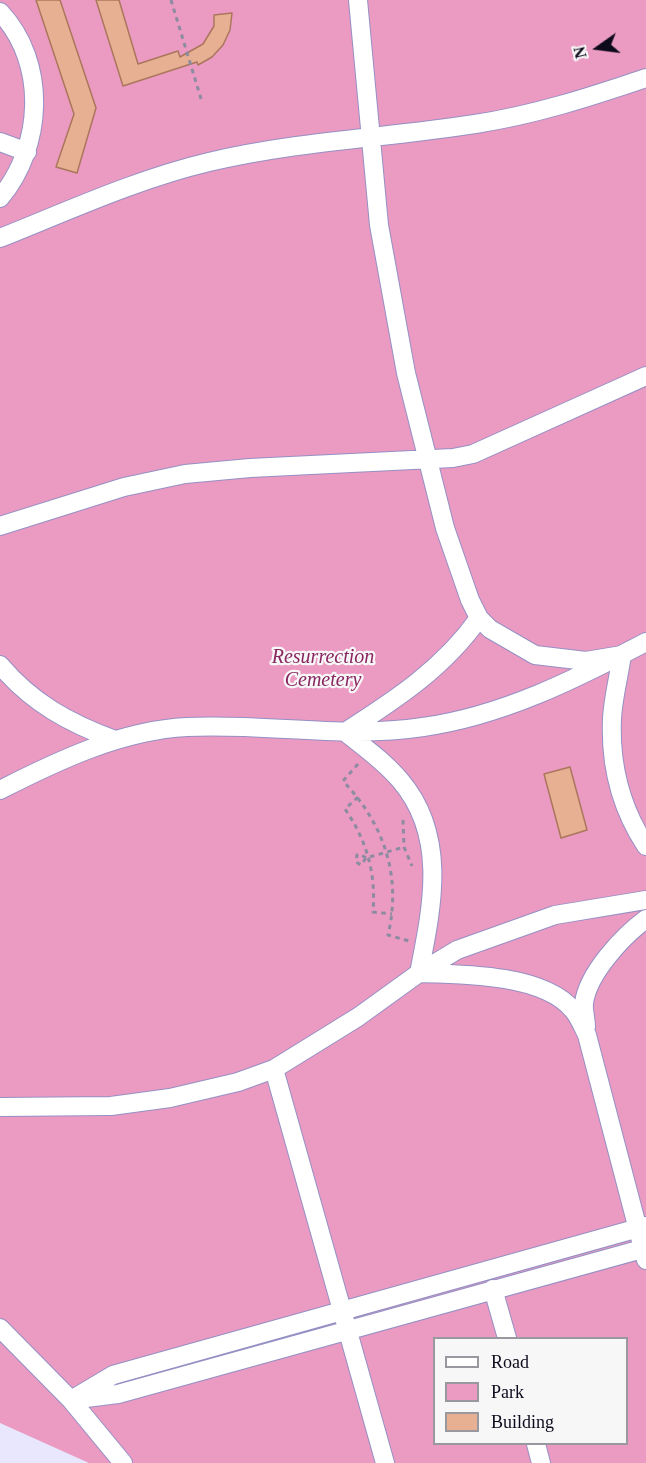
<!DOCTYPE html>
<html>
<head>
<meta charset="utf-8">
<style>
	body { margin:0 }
	#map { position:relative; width:646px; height:1463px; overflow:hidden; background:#e8e7fd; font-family:Georgia,serif }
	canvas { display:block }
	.legend { position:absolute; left:433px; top:1337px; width:195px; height:108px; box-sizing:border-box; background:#f7f7f7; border:2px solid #99989f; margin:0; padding:8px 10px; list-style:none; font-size:18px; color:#0d0a1c }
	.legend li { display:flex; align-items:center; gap:12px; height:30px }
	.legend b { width:30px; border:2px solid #99989f }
	.north { position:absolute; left:568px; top:18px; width:60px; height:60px; -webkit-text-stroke:4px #f7f7f7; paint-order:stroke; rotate:256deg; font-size:16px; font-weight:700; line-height:24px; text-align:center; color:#0d0a1c }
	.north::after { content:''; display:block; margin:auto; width:21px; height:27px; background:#0d0a1c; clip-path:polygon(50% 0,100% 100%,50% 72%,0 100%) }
</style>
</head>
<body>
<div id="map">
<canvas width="646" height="1463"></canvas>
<ul class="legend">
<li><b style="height:8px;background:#fff"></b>Road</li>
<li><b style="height:16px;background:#eb9ac2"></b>Park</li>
<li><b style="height:16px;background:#e8b093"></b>Building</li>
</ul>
<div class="north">N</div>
</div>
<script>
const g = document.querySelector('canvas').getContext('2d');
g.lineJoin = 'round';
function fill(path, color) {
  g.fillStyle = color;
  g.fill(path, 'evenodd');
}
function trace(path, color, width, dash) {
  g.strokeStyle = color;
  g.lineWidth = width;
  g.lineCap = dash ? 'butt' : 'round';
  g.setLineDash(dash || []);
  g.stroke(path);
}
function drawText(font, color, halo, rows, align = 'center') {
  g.font = font + ' Georgia,serif';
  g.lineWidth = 4.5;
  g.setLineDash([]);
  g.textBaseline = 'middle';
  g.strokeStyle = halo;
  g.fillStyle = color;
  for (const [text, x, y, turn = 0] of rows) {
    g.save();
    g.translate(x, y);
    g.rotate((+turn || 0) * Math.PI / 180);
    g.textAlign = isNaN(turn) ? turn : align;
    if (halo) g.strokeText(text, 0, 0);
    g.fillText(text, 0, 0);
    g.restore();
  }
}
fill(new Path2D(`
	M0 0H646V1463H89L0 1423ZM434 1338H626V1444H434Z`), '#eb9ac2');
const building = new Path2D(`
	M36 0H60L96 108 77 173 56 167 74 114Z
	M96 0H119L138 64 178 51 180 57 203 44 214 26V15L232 13 230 30 223 45 212 57 198 65 197 62 123 86Z
	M570 767 587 830 561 838 544 774Z`);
fill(building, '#e8b093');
trace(building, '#ab775c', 1.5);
const minor = new Path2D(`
	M358 0 379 225 406 373 445 528 470 600 479 618 490 629 535 655 586 661 622 655C619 676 613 698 612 719 610 764 621 808 646 846
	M0 12C48 63 43 147 0 198
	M0 142 27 152
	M0 238C68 211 137 179 209 162 297 141 386 138 475 124 534 115 590 97 646 78
	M0 526 124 487 185 474 250 468 453 458 473 454 646 376
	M479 618C444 668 395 700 345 732 364 747 384 761 400 780 448 836 432 907 419 973 462 974 544 974 573 1010 579 1017 583 1027 587 1035L646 1260
	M0 665C32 703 69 723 115 740
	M0 790C57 761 122 730 187 727 266 723 345 739 423 727 502 716 576 679 646 642
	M586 1027C586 1019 583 1010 584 1003 588 973 623 936 646 919
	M274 1069 385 1463
	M0 1107 111 1106 170 1098 238 1082 274 1069 358 1017 419 973 457 950 555 915 646 900
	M493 1289 507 1338
	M0 1328 71 1400 123 1463
	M78 1399 118 1394 646 1248
	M71 1400 113 1375 646 1226
	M536 1444 541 1463`);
trace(minor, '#9590c4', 20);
trace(new Path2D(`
	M171 0 202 102
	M358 764 343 781C384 824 402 876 388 935L409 941
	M358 797 345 809C367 841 376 873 373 912L392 914
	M403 820 404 847 412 866
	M366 858 360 854 357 855 356 862 361 865 366 858 404 847`), '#8d8ba0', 3, [4.5, 4.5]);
trace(minor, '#fff', 18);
drawText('italic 20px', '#892660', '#f7f7f7', [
	["Resurrection",323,658],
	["Cemetery",323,681]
]);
</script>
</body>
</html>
